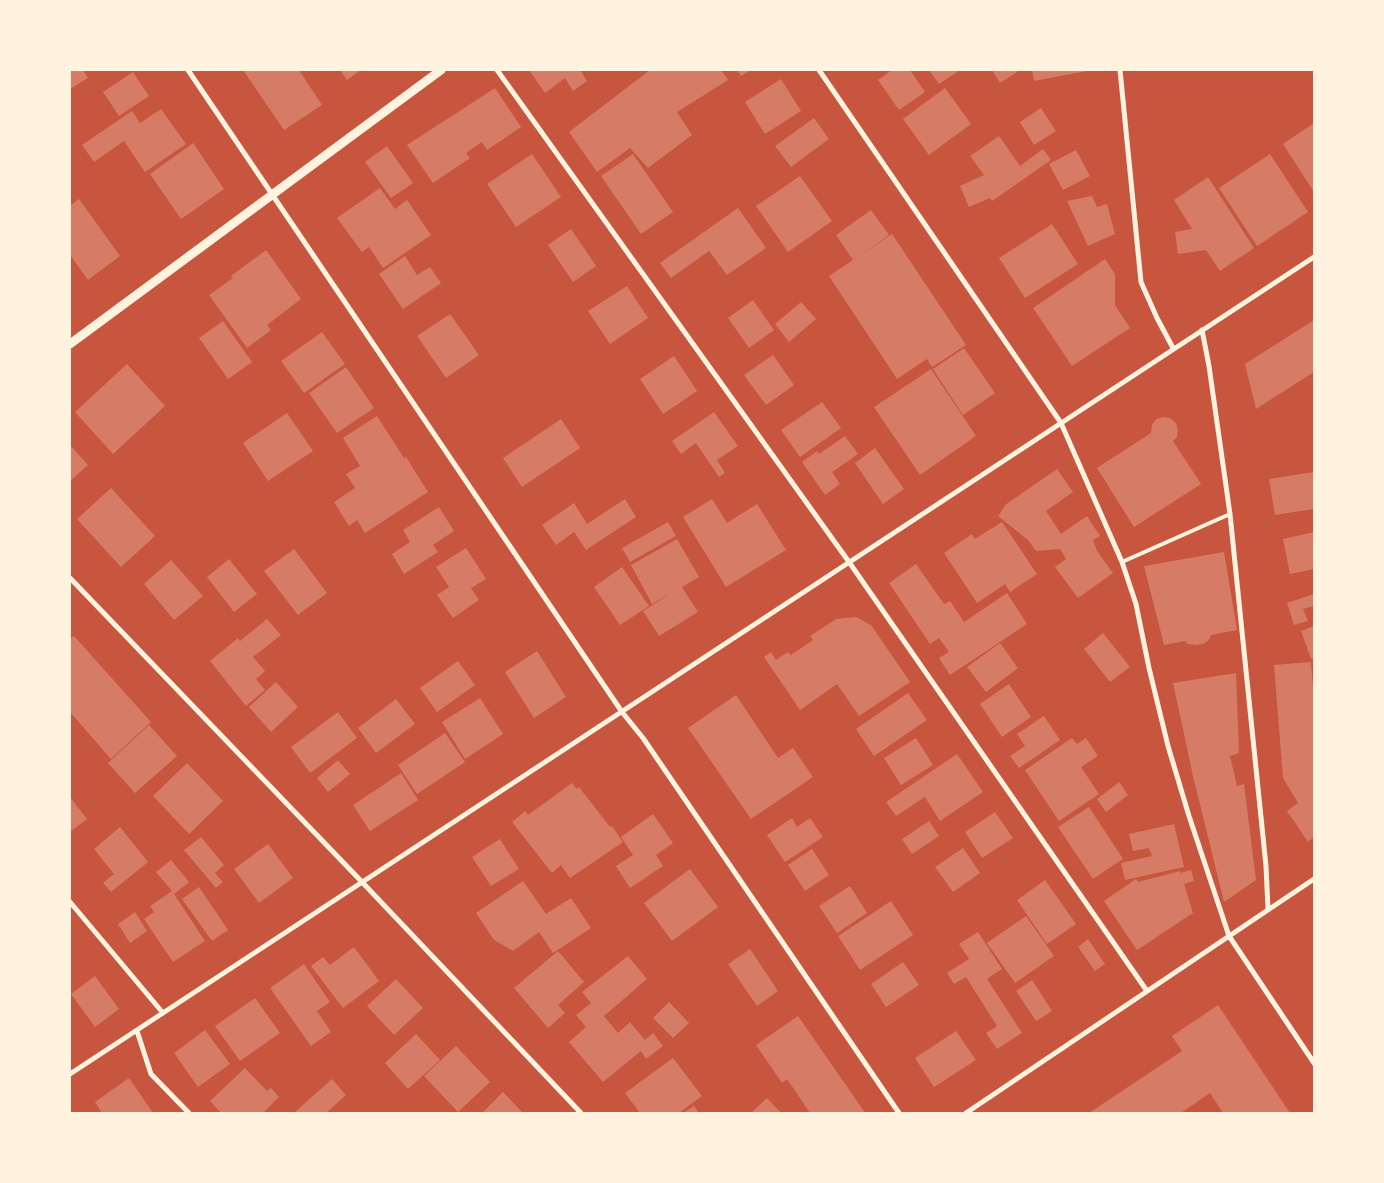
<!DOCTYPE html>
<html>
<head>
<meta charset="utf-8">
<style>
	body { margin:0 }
	#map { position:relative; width:1384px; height:1183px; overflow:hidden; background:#c8553d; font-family:Rubik,sans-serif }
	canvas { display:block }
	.frame { position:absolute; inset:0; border:71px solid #fff3e0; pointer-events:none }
</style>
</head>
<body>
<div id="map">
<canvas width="1384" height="1183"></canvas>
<div class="frame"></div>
</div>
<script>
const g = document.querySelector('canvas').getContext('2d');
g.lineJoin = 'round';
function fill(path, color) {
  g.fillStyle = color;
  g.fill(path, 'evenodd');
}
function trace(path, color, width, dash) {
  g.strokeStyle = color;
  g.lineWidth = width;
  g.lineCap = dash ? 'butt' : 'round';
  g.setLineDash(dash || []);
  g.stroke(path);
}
fill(new Path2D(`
	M70 70H83L88 78 70 89Z
	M243 70H299L322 105 284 130Z
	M340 70H361L347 80Z
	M529 70H580L587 81 573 91 565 78 545 93Z
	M650 70H721L728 80 677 112 692 135 648 168 630 148 597 172 569 132Z
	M737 70H751L741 76Z
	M892 70H910L925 92 899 110 878 80Z
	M929 70H960L939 84Z
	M992 70H1020L1000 83Z
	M1032 70H1087V71L1034 81Z
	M133 72 149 96 119 116 103 92Z
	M781 79 801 111 765 134 745 102Z
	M495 88 521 127 487 150 482 142 466 153 470 158 433 183 407 145Z
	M945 88 971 124 929 155 903 119Z
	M1041 108 1056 131 1034 145 1020 122Z
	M161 109 186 144 145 172 124 141 94 162 82 145 132 111 140 123Z
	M814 118 829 139 791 167 775 146Z
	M1314 123V192L1283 144Z
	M999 136 1020 166 1043 149 1051 160 992 201 990 198 969 207 960 186 984 175 970 156Z
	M193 143 224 189 181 219 150 174Z
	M387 146 413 183 391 198 365 162Z
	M1076 150 1090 176 1063 190 1049 164Z
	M532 154 561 197 516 227 487 184Z
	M633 154 673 212 641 234 601 176Z
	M1270 154 1308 212 1257 246 1219 188Z
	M800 176 832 221 788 252 756 206Z
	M1208 177 1254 248 1220 271 1206 250 1178 254 1175 232 1192 229 1174 200Z
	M380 188 395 209 407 200 431 235 383 268 369 247 362 252 337 218Z
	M1092 196 1097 207 1107 204 1115 234 1088 246 1067 201Z
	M79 199 120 256 88 280 70 255V206Z
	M738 208 766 248 727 275 709 251 671 278 660 263Z
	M871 210 889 235 861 255 892 234 966 345 932 367 927 359 897 379 829 276 853 260 836 235Z
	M1052 224 1078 264 1025 298 999 258Z
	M571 229 596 266 573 282 548 245Z
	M266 250 301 299 267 325 271 330 247 348 209 295 233 278 231 276Z
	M405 256 417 275 430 267 441 283 403 309 379 274Z
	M1105 259 1115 274V305L1130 328 1072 366 1033 308Z
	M627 286 648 318 610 344 588 311Z
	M753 300 774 330 749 348 728 318Z
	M801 302 816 319 789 342 775 324Z
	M450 314 479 355 446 378 417 336Z
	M1314 320V372L1256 409 1245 364Z
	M223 321 252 362 228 379 199 338Z
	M322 332 345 364 304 393 281 361Z
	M964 348 995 393 963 415 933 369Z
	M773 355 794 385 766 405 744 375Z
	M674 356 697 391 663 414 640 379Z
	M127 364 165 406 113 454 75 412Z
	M346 367 374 408 337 433 309 393Z
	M931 369 976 436 920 475 874 407Z
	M822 402 841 428 800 457 781 430Z
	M714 412 738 446 717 460 725 473 719 477 696 443 681 454 672 441Z
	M287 413 313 451 268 481 243 443Z
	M377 416 404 458 406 457 428 492 365 533 357 520 349 526 334 502 355 488 346 474 360 466 343 438Z
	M1163 417 1170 418 1176 423 1178 430 1177 437 1173 441 1201 484 1134 527 1097 468 1151 433 1152 425 1156 419Z
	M561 419 580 448 522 487 503 458Z
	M845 436 858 454 832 472 840 484 825 495 802 462 817 451 819 454Z
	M70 445 88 465 70 481Z
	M875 448 904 489 883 504 855 463Z
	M1057 469 1073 492 1046 511 1061 534 1087 516 1100 536 1093 540 1097 551 1113 573 1078 598 1055 567 1066 559 1060 549 1036 551 1028 540 998 516 1005 506V505Z
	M1314 472V509L1275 515 1269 479Z
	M111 488 155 536 121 567 77 519Z
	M625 499 636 517 586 550 574 532 556 545 542 525 574 503 587 524Z
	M712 499 727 523 757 504 786 550 726 587 683 517Z
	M439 507 454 531 433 545 438 552 404 574 392 554 410 542 403 530Z
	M668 522 676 536 630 562 622 548Z
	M1002 522 1037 574 1010 592 1005 584 977 603 944 553 972 534 975 539Z
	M1314 532V569L1290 574 1283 539Z
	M677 539 699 577 682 587 698 612 659 636 643 611 673 592 652 604 631 565Z
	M466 548 486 579 471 588 479 600 453 618 437 595 449 587 436 567Z
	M294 549 327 593 298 615 264 571Z
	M1224 552 1237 630 1211 635 1209 640 1203 644 1195 645 1188 644 1185 641 1164 645 1144 566Z
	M229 559 257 594 234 612 207 577Z
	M171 560 203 596 174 620 144 584Z
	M916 564 944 604 950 601 964 622 1007 593 1027 624 950 675 939 658 949 652 939 638 930 644 889 583Z
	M622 567 649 606 620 625 594 587Z
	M1314 594V606L1303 609 1308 621 1294 625 1287 603Z
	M856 617 871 625 910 682 859 716 837 684 800 710 764 657 771 652 776 660 788 652 791 655 813 640 810 636 836 619Z
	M267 619 281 635 253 657 265 671 256 679 265 690 246 706 210 661 238 638 240 641Z
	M1314 626V658L1311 659 1301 631Z
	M1103 633 1130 667 1110 682 1084 649Z
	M74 636 151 722 111 759 70 712V639Z
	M1000 643 1018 668 986 692 967 667Z
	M537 651 566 697 534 718 505 672Z
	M458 661 475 685 437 712 420 688Z
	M1311 662 1314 699V837L1308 842 1287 811 1298 803 1283 778 1274 665Z
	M1236 673 1239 753 1230 756 1237 786 1244 784 1256 880 1224 902 1193 776 1173 683Z
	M276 682 298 707 271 732 249 707Z
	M1009 684 1031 717 1002 737 980 704Z
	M908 693 927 720 874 756 856 729Z
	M736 695 778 758 793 748 813 777 751 819 688 728Z
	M480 698 503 734 465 759 442 722Z
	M396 699 415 724 376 753 358 728Z
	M338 712 357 738 310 773 291 747Z
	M1044 716 1060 740 1019 768 1010 756 1025 746 1017 734Z
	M149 725 177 756 135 793 108 763Z
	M445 733 465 762 417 794 398 765Z
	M916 738 933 765 901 785 884 758Z
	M1072 738 1077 744 1086 738 1098 756 1081 767 1099 794 1059 821 1025 770Z
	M957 754 983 792 940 821 925 797 896 816 886 802Z
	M338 760 350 774 328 792 317 778Z
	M187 763 223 801 189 834 153 796Z
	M401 773 418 800 370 831 353 805Z
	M1119 782 1128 795 1106 812 1097 799Z
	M572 783 577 789 579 787 610 827 612 826 623 842 570 878 561 865 552 873 512 822 525 811 528 815Z
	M70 797 87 819 70 832Z
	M1089 807 1123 859 1093 879 1058 827Z
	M995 812 1013 838 982 858 965 832Z
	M653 814 673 843 656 855 663 866 630 888 616 866 633 855 621 837Z
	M792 818 797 827 810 818 823 837 785 862 767 835Z
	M929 821 939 836 912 854 902 839Z
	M1174 824 1184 867 1125 880 1121 863 1152 856 1149 848 1133 851 1129 834Z
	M120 827 148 862 111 892 103 883 114 874 94 849Z
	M201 837 224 865 215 873 223 882 216 888 184 850Z
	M500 839 519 869 491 886 472 857Z
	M268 844 293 878 259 903 234 869Z
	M963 848 980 873 953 892 935 867Z
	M812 849 829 875 805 891 788 865Z
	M171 860 189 882 174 894 205 941 173 962 144 919 154 912 150 906 172 891 156 872Z
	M690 869 718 907 672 941 644 903Z
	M1191 870 1194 881 1184 884 1193 913 1137 950 1104 901 1136 879 1138 882 1180 871V873Z
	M1045 880 1076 924 1047 944 1017 900Z
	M523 881 546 914 571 898 591 928 553 953 539 932 513 951 494 940 476 913Z
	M850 886 867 913 837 933 819 906Z
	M199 887 228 930 212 941 182 899Z
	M891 901 913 935 860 970 838 936Z
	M135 912 147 931 130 943 118 924Z
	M1026 916 1054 956 1015 983 987 943Z
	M978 932 1002 969 987 979 1022 1033 997 1049 986 1033 997 1026 966 977 954 984 947 973 969 959 959 944Z
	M1088 939 1105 964 1095 971 1078 947Z
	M354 947 379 981 343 1008 311 966 323 957 330 965Z
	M750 949 778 991 757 1006 728 964Z
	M558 951 584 982 558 1005 565 1013 548 1028 514 988Z
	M628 956 647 979 604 1016 618 1033 630 1022 645 1040 653 1033 663 1046 646 1059 641 1051 603 1082 569 1042 586 1027 576 1015 591 1003 582 992Z
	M903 962 919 985 886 1007 871 984Z
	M304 964 330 1002 317 1011 331 1032 311 1046 270 988Z
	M95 976 119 1009 95 1027 71 994Z
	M396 979 423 1008 394 1035 367 1006Z
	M1032 980 1052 1011 1036 1021 1016 991Z
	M255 998 280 1033 240 1061 215 1026Z
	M669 1002 689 1023 673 1038 653 1018Z
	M1218 1005 1290 1113H1223L1210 1093 1181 1113H1089L1182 1051 1172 1036Z
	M798 1016 848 1088 865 1113H810L787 1079 782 1083 756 1045Z
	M205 1030 230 1064 198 1087 174 1053Z
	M956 1031 976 1060 934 1087 915 1058Z
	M416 1034 440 1060 408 1089 385 1063Z
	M456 1046 490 1082 458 1112 424 1076Z
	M673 1058 702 1096 679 1113H640L625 1093Z
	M245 1068 267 1091 271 1088 279 1097 263 1113H221L210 1101Z
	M129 1078 153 1113H102L95 1102Z
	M332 1079 346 1095 326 1113H294Z
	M503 1092 523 1113H482Z
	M767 1098 781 1113H751Z
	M694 1106 699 1113H683Z`), '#d67c66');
trace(new Path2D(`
	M1122 562 1230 514`), '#fff3e0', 4);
trace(new Path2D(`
	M188 70 622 712 643 738 899 1113
	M497 70 849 562 1147 991
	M819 70 1061 423 1122 562 1136 604 1149 668 1168 746 1189 816 1229 936 1314 1063
	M1120 70 1141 282 1157 318 1173 348
	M1202 330 1209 366 1230 514 1266 866 1268 909
	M70 578 362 882 581 1113
	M70 902 163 1013
	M137 1031 151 1074 189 1113
	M70 1074 1314 257
	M966 1113 1314 879`), '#fff3e0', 5);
trace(new Path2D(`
	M70 344 441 70`), '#fff3e0', 9);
</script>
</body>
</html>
